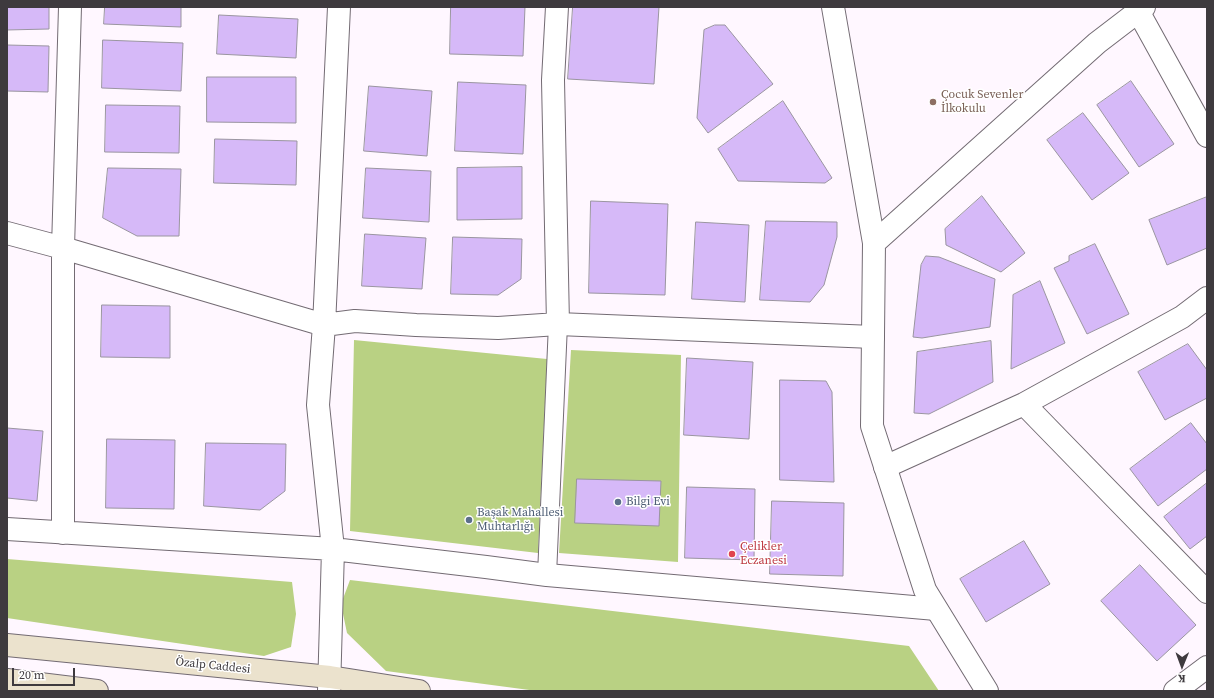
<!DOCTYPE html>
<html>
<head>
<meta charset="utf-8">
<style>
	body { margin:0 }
	#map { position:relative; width:1214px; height:698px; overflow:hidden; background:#fff7ff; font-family:"Source Serif 4",serif }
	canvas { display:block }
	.frame { position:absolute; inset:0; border:8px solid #3e3a3e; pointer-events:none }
	.north { position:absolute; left:1162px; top:646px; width:40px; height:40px; -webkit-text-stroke:3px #fff; paint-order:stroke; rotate:181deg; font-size:11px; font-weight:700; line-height:16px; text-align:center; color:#3e3a3e }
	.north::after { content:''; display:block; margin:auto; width:14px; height:18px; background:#3e3a3e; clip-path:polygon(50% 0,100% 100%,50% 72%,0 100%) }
	.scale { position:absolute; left:12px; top:668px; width:63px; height:18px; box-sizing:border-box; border:2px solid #3e3a3e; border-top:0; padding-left:5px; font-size:12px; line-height:14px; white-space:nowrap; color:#3e3a3e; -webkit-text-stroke:3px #fff; paint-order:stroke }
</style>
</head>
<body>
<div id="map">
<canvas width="1214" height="698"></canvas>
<div class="frame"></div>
<div class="north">K</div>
<div class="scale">20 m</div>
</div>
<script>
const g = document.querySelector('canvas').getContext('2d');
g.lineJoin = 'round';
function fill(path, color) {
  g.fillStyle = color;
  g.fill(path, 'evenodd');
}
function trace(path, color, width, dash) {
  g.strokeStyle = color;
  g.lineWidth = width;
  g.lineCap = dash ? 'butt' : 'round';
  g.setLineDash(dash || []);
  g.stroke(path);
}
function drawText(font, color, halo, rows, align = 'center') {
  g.font = font + ' "Source Serif 4",serif';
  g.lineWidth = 3;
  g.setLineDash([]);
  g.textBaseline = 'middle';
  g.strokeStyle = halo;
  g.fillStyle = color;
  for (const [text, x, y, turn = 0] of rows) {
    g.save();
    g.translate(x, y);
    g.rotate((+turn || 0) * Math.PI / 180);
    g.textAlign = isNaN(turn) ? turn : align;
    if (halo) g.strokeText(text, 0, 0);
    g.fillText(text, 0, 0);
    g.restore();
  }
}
fill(new Path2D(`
	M354 340 547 359 538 553 350 531Z
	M571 350 681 355 678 562 559 553Z
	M7 559 292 582 296 614 291 647 264 656 7 618Z
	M350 580 909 646 939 691H537L386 671 347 633 341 604Z`), '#b9d183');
const building = new Path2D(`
	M7 7H49V29L7 30Z
	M105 7H181V27L104 24Z
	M451 7H525L523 56 450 54Z
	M573 7H659L654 84 568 79Z
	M219 15 298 19 296 58 217 54Z
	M715 25H725L773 84 708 133 697 118 704 30Z
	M103 40 183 43 181 91 102 88Z
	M7 45 49 46 48 92 7 91Z
	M207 77H296V123L207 122Z
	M1131 81 1174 144 1139 167 1097 105Z
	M458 82 526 85 523 154 455 151Z
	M369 86 432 91 427 156 364 151Z
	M783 101 832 178 825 183 738 181 718 149Z
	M106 105 180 106 179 153 105 152Z
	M1083 113 1129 173 1092 200 1047 140Z
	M215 139 297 141 296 185 214 183Z
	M522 167V219L457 220V168Z
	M108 168 181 169 179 236H137L103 218Z
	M366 168 431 171 429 222 363 218Z
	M982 196 1025 253 1001 272 946 245 945 229Z
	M1207 197V248L1167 265 1149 220Z
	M591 201 668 204 665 295 589 293Z
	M766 221 837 222V237L824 285 810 302 760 300Z
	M696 222 749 225 745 302 692 299Z
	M365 234 426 238 422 289 362 286Z
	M453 237 522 239 521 279 498 295 451 294Z
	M1095 244 1129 314 1087 334 1054 268 1069 261V256Z
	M926 256 939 257 995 279 990 327 922 338 913 337 921 265Z
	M1040 281 1065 343 1011 369 1013 295Z
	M102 305 170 306V358L101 357Z
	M991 341 993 382 929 414 914 413 917 352Z
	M1188 344 1207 370V398L1165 420 1138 372Z
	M687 358 753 362 749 439 684 435Z
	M780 380 826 381 832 392 834 482 780 480Z
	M1191 423 1207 444V469L1158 506 1130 469Z
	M7 428 43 431 37 501 7 498Z
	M107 439 175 440 174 509 106 508Z
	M206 443 286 444 285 491 260 510 204 506Z
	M577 479 661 481 659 526 575 523Z
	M1207 483V536L1190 549 1164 517Z
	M687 487 755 489 754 560 685 558Z
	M772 501 844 503 843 576 770 574Z
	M1024 541 1050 584 986 622 960 579Z
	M1140 565 1196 625 1157 661 1101 601Z`);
fill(building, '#d6b9f8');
trace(building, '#9a95a0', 1);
const pedestrian = new Path2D(`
	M547 575 558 324`);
const minor = new Path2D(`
	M557 7 553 80 558 324
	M833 7 874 243
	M1138 11 1207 136
	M7 233 63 248 324 325 355 321 416 325 498 328 558 324 873 337
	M1024 404 1207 592
	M885 467 1024 404 1182 317 1207 298
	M7 529 333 549 486 567 547 575 936 609
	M63 533V248L70 7
	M329 691 333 549 318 405 324 325 339 7
	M1175 691 1207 667`);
const tertiary = new Path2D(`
	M987 691 925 590 872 426 874 243 1097 43 1144 7`);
const secondary = new Path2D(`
	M7 645 330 677 419 691
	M7 680 97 691`);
trace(pedestrian, '#736b73', 20);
trace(minor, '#736b73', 24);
trace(tertiary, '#736b73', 24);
trace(secondary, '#736b73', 24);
trace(pedestrian, '#fff', 18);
trace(minor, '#fff', 22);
trace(tertiary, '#fff', 22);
trace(secondary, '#ebe2cd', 22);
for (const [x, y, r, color] of [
	[933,102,4,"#8d6e63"],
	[618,502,4,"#5c6f8a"],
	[469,520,4,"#5c6f8a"],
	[732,554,4,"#e0444e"]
]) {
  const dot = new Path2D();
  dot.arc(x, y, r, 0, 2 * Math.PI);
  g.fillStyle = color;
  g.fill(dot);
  trace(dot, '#fff', 1.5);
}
drawText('12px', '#785e54', '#fff', [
	["Çocuk Sevenler",941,95],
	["İlkokulu",941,109]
], 'left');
drawText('12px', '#4e5e75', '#fff', [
	["Bilgi Evi",626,502],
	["Başak Mahallesi",477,513],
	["Muhtarlığı",477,527]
], 'left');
drawText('12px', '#be3a42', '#fff', [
	["Çelikler",740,547],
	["Eczanesi",740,561]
], 'left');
drawText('12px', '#3e3a3e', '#fff', [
	["Özalp Caddesi",213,666,6]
]);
</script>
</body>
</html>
